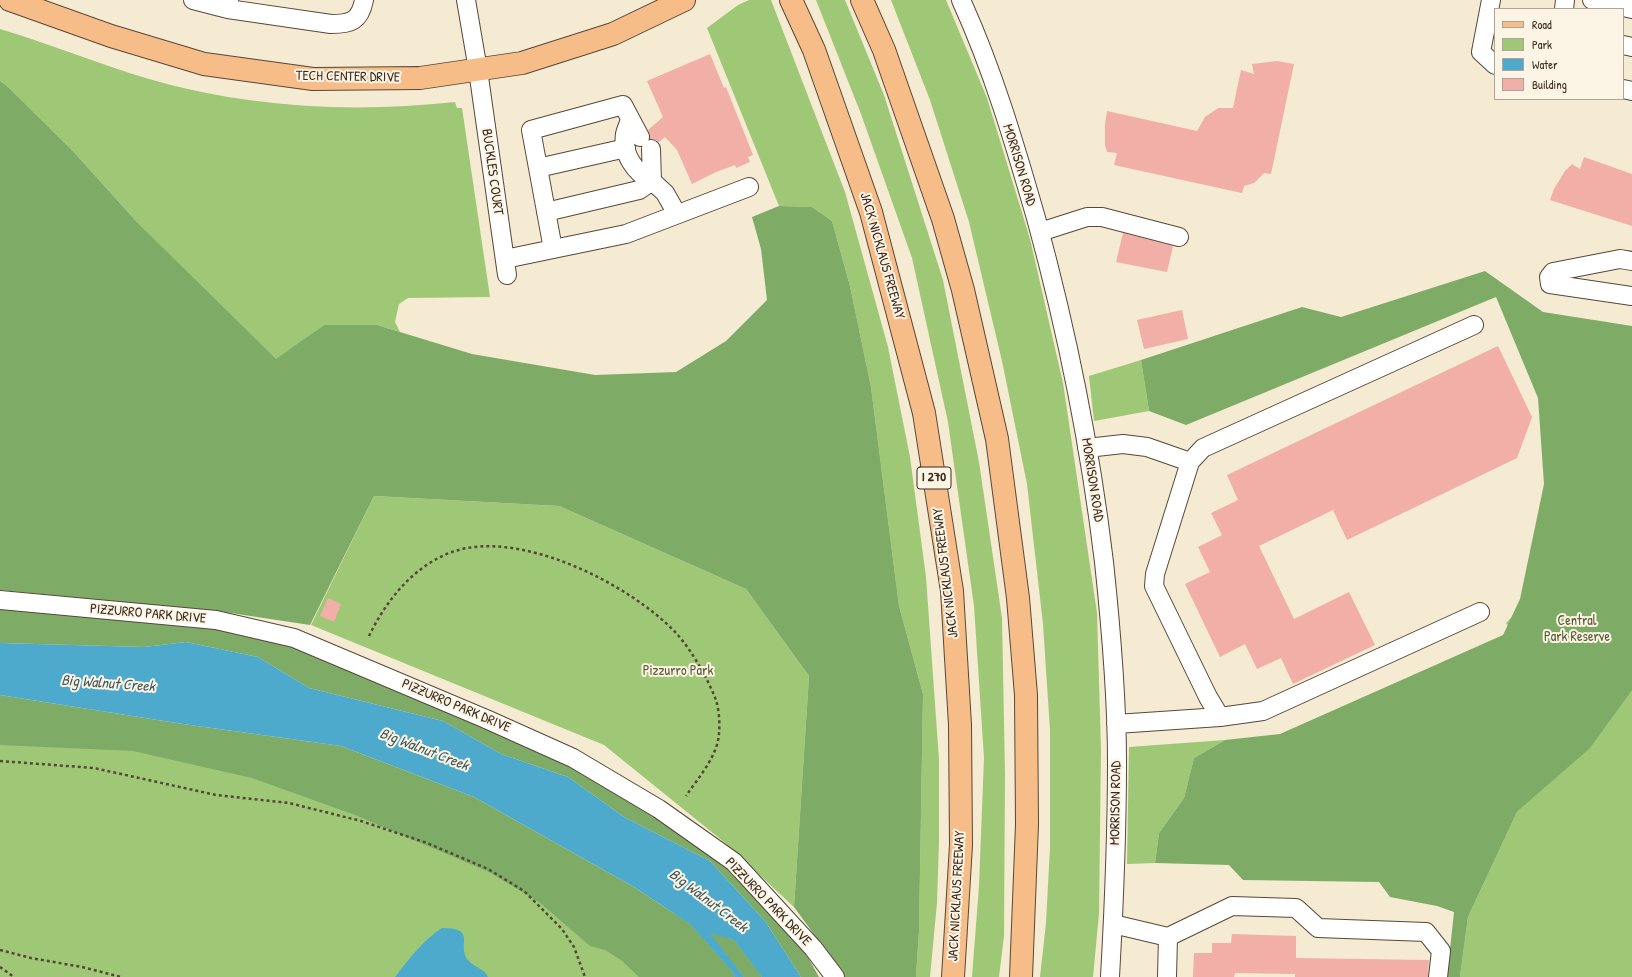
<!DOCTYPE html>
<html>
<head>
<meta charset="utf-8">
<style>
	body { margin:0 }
	#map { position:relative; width:1632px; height:977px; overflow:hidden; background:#f5ead2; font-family:"Patrick Hand",sans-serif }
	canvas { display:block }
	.legend { position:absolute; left:1494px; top:8px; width:130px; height:92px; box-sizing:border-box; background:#fcf5e5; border:1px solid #afa495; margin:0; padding:5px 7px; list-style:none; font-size:12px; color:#3b2a1e }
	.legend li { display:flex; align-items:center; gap:8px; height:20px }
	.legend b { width:20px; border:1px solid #afa495 }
</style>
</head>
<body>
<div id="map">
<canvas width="1632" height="977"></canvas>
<ul class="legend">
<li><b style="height:5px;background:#f7bd88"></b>Road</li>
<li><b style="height:11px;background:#9ec875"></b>Park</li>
<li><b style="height:11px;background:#4daacc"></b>Water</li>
<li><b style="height:11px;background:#f1afa8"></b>Building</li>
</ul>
</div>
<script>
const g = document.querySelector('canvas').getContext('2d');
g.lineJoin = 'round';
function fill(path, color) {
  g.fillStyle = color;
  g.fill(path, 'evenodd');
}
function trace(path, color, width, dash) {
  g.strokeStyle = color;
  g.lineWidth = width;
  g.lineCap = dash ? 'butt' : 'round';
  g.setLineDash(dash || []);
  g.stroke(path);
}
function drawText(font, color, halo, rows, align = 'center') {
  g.font = font + ' "Patrick Hand",sans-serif';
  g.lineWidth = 4;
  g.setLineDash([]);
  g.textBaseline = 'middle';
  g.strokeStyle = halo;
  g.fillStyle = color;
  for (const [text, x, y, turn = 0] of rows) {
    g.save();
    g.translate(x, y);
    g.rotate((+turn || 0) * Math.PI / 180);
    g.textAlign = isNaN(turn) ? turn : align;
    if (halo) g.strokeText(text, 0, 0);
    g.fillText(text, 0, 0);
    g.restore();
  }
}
fill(new Path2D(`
	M749 0H771L845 192 888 347 910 457 926 577 939 760V842L937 903 930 977H916L919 931 923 694 899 606 871 387 850 286 832 221 812 207 779 206 707 28 738 5Z
	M816 0H845L884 95 943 280 979 462 1002 618 1005 774 1004 936 999 977H972L979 886 984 758 974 606 948 422 912 258 861 114Z
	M891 0H946L987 98 1030 239 1063 383 1097 613 1101 749 1099 914 1093 977H1040L1046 923 1050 847V730L1043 624 1027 484 1002 361 969 222 930 100Z
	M0 29C50 44 99 64 149 79 249 108 353 113 455 102L457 108H462L490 297 408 298 399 304 395 322 400 332 377 325H324L276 360 136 221 71 149 6 85 0 81Z
	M1141 360 1149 411 1094 421 1089 376Z
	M374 496 559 506 746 589 809 676 794 907 724 842 604 745 311 625Z
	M1632 501V977H1460L1468 917 1517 812 1589 748 1506 623 1623 505Z
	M0 708 185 730 735 936 769 977H0Z
	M1225 740 1194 758 1184 798 1159 833 1155 863 1127 864 1129 747Z`), '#9ec875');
fill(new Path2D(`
	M0 81 6 85 71 149 136 221 276 359 324 325H377L472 354 595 375 676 372 726 341 767 300 761 249 752 217 779 206 812 207 832 221 850 286 871 387 899 606 923 694 919 931 916 977H845L794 907 809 676 746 589 559 506 374 496 310 625 224 612 0 590Z
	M1485 271 1543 312 1632 326V690L1590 748 1517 812 1468 917 1460 977H1447L1454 912 1437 906 1390 897 1379 882 1243 880 1229 865 1155 863 1159 833 1184 798 1194 758 1225 740 1280 734 1503 635 1520 599 1544 484 1538 398 1496 297 1186 425 1149 411 1141 360 1302 307 1341 317Z
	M0 606 217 624 302 648 579 769 607 783 742 875 782 921 809 959 819 977H801L765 921 710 861 624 817 568 777 501 754 443 721 309 688 258 657 186 642 144 647 0 643Z
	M0 695 183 724 341 746 474 797 634 887 690 924 731 970 735 977H639L621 960 605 950 590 946 539 902 489 872 355 815 252 778 133 751 0 745Z
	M709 932 734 940 762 977H744Z`), '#7eac66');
fill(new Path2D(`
	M186 642 258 657 309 688 443 721 501 754 568 777 624 817 710 861 765 921 801 977H762L734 940 710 933 744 977H735L731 970 690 924 634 887 474 797 341 746 183 724 0 695V643L144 647Z
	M442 928C479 928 455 946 469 961 474 967 485 969 488 977H395C409 959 423 940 442 928Z`), '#4daacc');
fill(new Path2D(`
	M710 54 724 88 726 87 753 155 748 157 750 162 736 168 735 165 716 172 692 184 677 150 665 137 659 142 656 140 650 139 648 130 663 117 647 81Z
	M1277 61 1294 64 1271 174 1264 173 1254 183 1244 186 1242 193 1114 165 1117 153 1107 152 1105 145V124L1107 111 1197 131 1205 117 1218 108H1233L1241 70 1254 74 1252 64Z
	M1584 157 1632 174V226L1550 200 1554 189 1565 171 1572 164 1580 169Z
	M1123 233 1173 246 1167 272 1116 262Z
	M1182 310 1188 339 1144 349 1137 320Z
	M1498 346 1532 417 1517 458 1347 540 1333 510 1259 546 1294 619 1349 592 1375 645 1293 684 1281 658 1257 669 1245 644 1220 657 1185 584 1210 572 1198 547 1222 535 1211 513 1238 500 1227 475Z
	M328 598 341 604 334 622 320 616Z
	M1232 934 1296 936V958L1429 960 1428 977H1295V974L1235 973 1234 977H1193L1194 953H1212V943H1231Z`), '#f1afa8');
const minor = new Path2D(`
	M193 0 228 9
	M229 0 228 9 331 24C351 24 360 21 364 0
	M466 0 478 70 507 275
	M961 0C993 70 1015 145 1036 218 1067 331 1090 445 1104 562 1111 628 1117 695 1117 762 1117 834 1114 905 1110 977
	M1491 0 1481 52 1495 65
	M1592 0 1632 9
	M1564 9 1565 0
	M1623 45 1632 47
	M1623 89 1632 91
	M651 149 652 181 665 193 677 214
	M538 168 626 148
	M546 212 639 190 652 181C635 173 622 154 625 134 626 129 629 124 630 119
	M1040 232 1087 217H1102L1179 237
	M553 249 531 130 623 105 640 137
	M505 259 626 234 749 187
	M1632 261 1620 259 1553 272 1549 277 1550 284 1632 296
	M1087 448 1123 444 1147 447 1190 462 1203 448 1474 325
	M0 600 216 620 294 638 486 719 573 758 659 809 734 862 813 948 835 977
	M1220 717 1263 711 1480 612
	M1116 724 1220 717 1208 697 1154 586 1155 574 1190 462
	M1113 924 1168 937 1167 977
	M1168 937 1232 906 1296 908 1318 928 1426 932 1441 951 1438 977`);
const major = new Path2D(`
	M10 0 111 36 204 64 313 79 420 78 522 63 613 34 684 0`);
const highway = new Path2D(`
	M791 0 814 50 871 212 924 413 952 591 960 725 961 845 953 977
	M862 0 884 50 943 219 963 290 997 439 1018 598 1026 695 1027 824 1021 977`);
trace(minor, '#574739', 20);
trace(major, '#574739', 24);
trace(highway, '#574739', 24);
trace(new Path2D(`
	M369 636C386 601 413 566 452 552 519 528 630 584 676 633 691 649 708 679 716 700 719 710 720 723 719 733 718 756 698 778 686 796
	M0 761 94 768 216 795 289 803 361 821 427 843 488 869 524 891 562 929 574 947 585 977
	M0 950 31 958 82 967 121 977
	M0 967 14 977`), '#574739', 2.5, [3, 3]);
trace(minor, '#fff', 18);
trace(major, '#f7bd88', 22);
trace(highway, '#f7bd88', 22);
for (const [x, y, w] of [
	[934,478,34]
]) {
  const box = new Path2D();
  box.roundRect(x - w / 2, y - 11, w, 22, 3);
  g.fillStyle = '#fcf5e5';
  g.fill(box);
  trace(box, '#3b2a1e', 1);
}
drawText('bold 13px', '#3b2a1e', null, [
	["I 270",934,478]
]);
drawText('14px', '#3b2a1e', '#fcf5e5', [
	["TECH CENTER DRIVE",348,77,1],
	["MORRISON ROAD",1019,165,73],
	["BUCKLES COURT",492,172,82],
	["JACK NICKLAUS FREEWAY",882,256,74],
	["MORRISON ROAD",1092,480,81],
	["JACK NICKLAUS FREEWAY",946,573,-97],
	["PIZZURRO PARK DRIVE",148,614,5],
	["PIZZURRO PARK DRIVE",456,706,23],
	["MORRISON ROAD",1116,803,-89],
	["JACK NICKLAUS FREEWAY",957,896,-87],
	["PIZZURRO PARK DRIVE",768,902,46]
]);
drawText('14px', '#595938', '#fcf5e5', [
	["Central",1577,621],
	["Park Reserve",1577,637],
	["Pizzurro Park",678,671]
]);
drawText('italic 15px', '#41575b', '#fcf5e5', [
	["Big Walnut Creek",108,684,4],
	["Big Walnut Creek",424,750,21],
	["Big Walnut Creek",708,901,37]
]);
</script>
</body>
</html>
